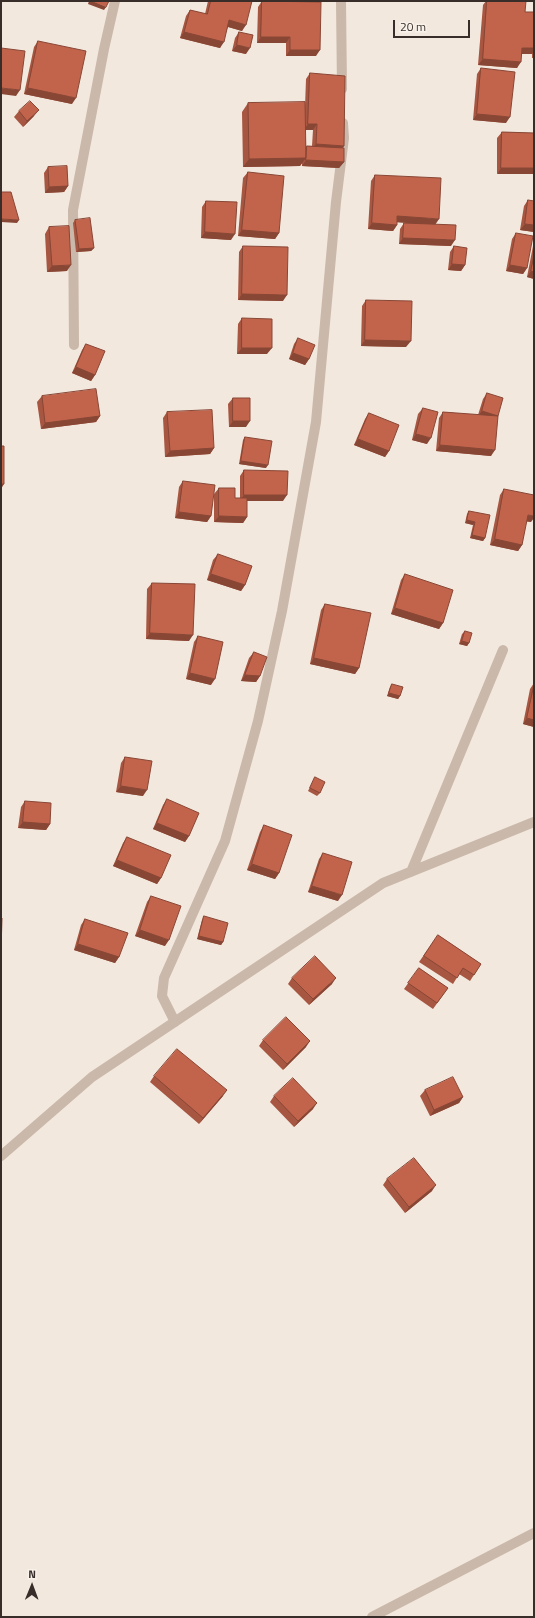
<!DOCTYPE html>
<html>
<head>
<meta charset="utf-8">
<style>
	body { margin:0 }
	#map { position:relative; width:535px; height:1618px; overflow:hidden; background:#f2e8de; font-family:"Titillium Web",sans-serif }
	canvas { display:block }
	.frame { position:absolute; inset:0; border:2px solid #382d29; pointer-events:none }
	.north { position:absolute; left:12px; top:1566px; width:40px; height:40px; -webkit-text-stroke:3px #f9f2eb; paint-order:stroke; rotate:1deg; font-size:11px; font-weight:700; line-height:16px; text-align:center; color:#382d29 }
	.north::after { content:''; display:block; margin:auto; width:14px; height:18px; background:#382d29; clip-path:polygon(50% 0,100% 100%,50% 72%,0 100%) }
	.scale { position:absolute; left:393px; top:20px; width:77px; height:18px; box-sizing:border-box; border:2px solid #382d29; border-top:0; padding-left:5px; font-size:12px; line-height:14px; white-space:nowrap; color:#382d29; -webkit-text-stroke:3px #f9f2eb; paint-order:stroke }
</style>
</head>
<body>
<div id="map">
<canvas width="535" height="1618"></canvas>
<div class="frame"></div>
<div class="north">N</div>
<div class="scale">20 m</div>
</div>
<script>
const g = document.querySelector('canvas').getContext('2d');
g.lineJoin = 'round';
function trace(path, color, width, dash) {
  g.strokeStyle = color;
  g.lineWidth = width;
  g.lineCap = dash ? 'butt' : 'round';
  g.setLineDash(dash || []);
  g.stroke(path);
}
function fill(path, color) {
  g.fillStyle = color;
  g.fill(path, 'evenodd');
}
trace(new Path2D(`
	M341 1 342 89
	M74 345 73 210 104 49 115 1
	M411 872 503 650
	M175 1022 162 996 164 978 225 841 258 721 282 611 316 422 336 202 344 138 343 123
	M1 1156 92 1077 383 883 534 822
	M372 1617 534 1533`), '#cab8aa', 10);
fill(new Path2D(`
	M208 1H252L242 31 228 27 220 48 180 38 186 16 190 10 205 14Z
	M262 1 316 56H286V43H257L258 7Z
	M486 1 525 12H534V58H532V54H522L517 68 478 65 483 5Z
	M239 32 246 54 232 51 235 38Z
	M38 41 72 104 24 94 34 47Z
	M481 68 506 123 473 120 477 74Z
	M310 73 344 146 342 148 344 162 339 168 302 166V163L300 166 243 167 242 112 248 103 305 107 306 79ZM305 130H313L312 146H307L306 148Z
	M19 111 34 116 23 127 14 117Z
	M502 132 534 133 497 174V138Z
	M48 167 68 186 64 192 45 193 44 173Z
	M248 172 279 233 275 239 238 236 243 178Z
	M375 175 435 224 451 246 399 244 400 229 404 223H416L397 222V225L393 231 368 229 371 181Z
	M528 200 534 232 520 230 524 206Z
	M206 201 231 240 201 238 202 207Z
	M75 220 94 248 91 251 76 252 73 223Z
	M49 227 67 271 47 272 45 234Z
	M516 233 527 268 523 274 506 271 512 239Z
	M534 244V279L527 277 533 246Z
	M243 246 283 301 238 300 239 252Z
	M454 246 465 265 461 271 448 270 450 252Z
	M366 300 406 347 361 346 362 306Z
	M242 318 267 354H237L238 324Z
	M298 338 309 359 305 365 289 359 294 344Z
	M86 344 95 375 91 381 72 373 82 350Z
	M487 393 498 416 491 456 436 451 439 418 443 412 478 415 483 399Z
	M42 396 100 416 96 422 41 429 37 402Z
	M233 398 246 427H229L228 404Z
	M423 408 427 444 412 440 418 414Z
	M167 412 214 448 210 454 165 457 163 418Z
	M369 413 389 451 385 457 354 445 365 419Z
	M245 437 266 468 239 464 243 440Z
	M244 470 283 501H247V517L243 523 214 522V494L219 488 235 498H240V476Z
	M183 481 211 516 207 522 175 518 179 487Z
	M504 489 531 522 526 521 522 545 518 551 490 545 500 495Z
	M469 511 485 538 483 541 470 538 473 525 465 523 467 514Z
	M218 554 245 585 241 591 207 580 213 560Z
	M405 574 443 623 439 629 391 614 401 580Z
	M152 583 189 641 146 639 147 589Z
	M325 604 359 668 355 674 310 664 321 610Z
	M465 631 469 643 467 646 459 644 462 634Z
	M198 636 211 685 186 679 194 642Z
	M254 652 260 676 256 682 241 681 249 658Z
	M534 683V727L523 724 530 689Z
	M392 684 400 696 398 699 387 696 390 687Z
	M125 757 143 796 116 792 121 763Z
	M315 777 320 793 317 796 308 791Z
	M167 799 189 836 185 842 153 829 163 805Z
	M25 801 50 824 46 830 18 828 21 807Z
	M264 825 279 873 275 879 247 870 260 832Z
	M127 837 161 878 157 884 113 866 123 843Z
	M323 853 338 901 308 892 319 859Z
	M151 896 165 946 135 936 147 902Z
	M204 916 223 942 221 945 197 939 202 920Z
	M85 919 119 957 115 963 74 950 81 925Z
	M438 935 481 964 470 981 459 974 453 984 419 962Z
	M419 968 448 988 433 1009 404 989Z
	M292 978 332 984 309 1005 288 984Z
	M263 1040 306 1047 283 1070 259 1046Z
	M154 1076 223 1096 199 1124 150 1082Z
	M425 1090 463 1097 459 1103 430 1116 420 1096Z
	M274 1096 313 1109 294 1127 270 1102Z
	M387 1179 432 1191 405 1213 383 1185Z`), '#a75641');
fill(new Path2D(`
	M89 1H91L106 7 104 10 88 4Z
	M229 20 246 25 242 31 225 26Z
	M184 32 224 42 220 48 180 38Z
	M261 37H290L286 43H257Z
	M237 45 250 48 246 54 232 51Z
	M522 48H534V51L532 54H518Z
	M290 50H320L316 56H286Z
	M483 59 521 62 517 68 478 65Z
	M1 88 20 90 16 96 1 94Z
	M28 88 76 98 72 104 24 94Z
	M39 110 34 116 23 127 27 121Z
	M477 114 510 117 506 123 473 120Z
	M308 124H317L313 130H304Z
	M316 144 344 146 339 152 311 150Z
	M306 158 300 166 243 167 249 159Z
	M306 160 344 162 339 168 302 166Z
	M501 168H534V174H497Z
	M68 186 64 192 45 193 49 187Z
	M397 216 439 219 435 225 393 222Z
	M1 219 19 220 17 223 1 222Z
	M372 223 397 225 393 231 368 229Z
	M525 224 534 225V232L520 230Z
	M242 230 279 233 275 239 238 236Z
	M205 232 235 234 231 240 201 238Z
	M403 238 455 240 451 246 399 244Z
	M94 248 91 251 76 252 79 249Z
	M452 264 465 265 461 271 448 270Z
	M71 265 67 271 47 272 52 266Z
	M510 265 527 268 523 274 506 271Z
	M531 271 534 272V279L527 277Z
	M242 294 287 295 283 301 238 300Z
	M365 340 411 341 406 347 361 346Z
	M242 348H272L267 354H237Z
	M293 353 309 359 305 365 289 359Z
	M76 367 95 375 91 381 72 373Z
	M482 411 498 416 477 417Z
	M100 416 96 422 41 429 45 423Z
	M233 421H250L246 427H229Z
	M416 434 431 438 427 444 412 440Z
	M358 439 389 451 385 457 354 445Z
	M440 445 495 450 491 456 436 451Z
	M214 448 210 454 165 457 170 451Z
	M241 461 268 465 266 468 239 464Z
	M1 484H4L1 489Z
	M244 495H287L283 501H240Z
	M179 512 211 516 207 522 175 518Z
	M528 515 534 516V518L531 522 523 521Z
	M219 516 247 517 243 523 214 522Z
	M467 520 475 522 473 525 465 523Z
	M472 535 485 538 483 541 470 538Z
	M495 539 522 545 518 551 490 545Z
	M211 574 245 585 241 591 207 580Z
	M395 608 443 623 439 629 391 614Z
	M150 633 193 635 189 641 146 639Z
	M462 641 469 643 467 646 459 644Z
	M314 658 359 668 355 674 310 664Z
	M190 673 215 679 211 685 186 679Z
	M245 675 260 676 256 682 241 681Z
	M389 693 400 696 398 699 387 696Z
	M527 718 534 720V727L523 724Z
	M121 786 147 790 143 796 116 792Z
	M23 822 50 824 46 830 18 828Z
	M157 823 189 836 185 842 153 829Z
	M117 860 161 878 157 884 113 866Z
	M252 864 279 873 275 879 247 870Z
	M312 886 342 895 338 901 308 892Z
	M140 930 169 940 165 946 135 936Z
	M199 936 223 942 221 945 197 939Z
	M78 944 119 957 115 963 74 950Z
	M336 978 332 984 309 1005 313 999Z
	M310 1041 306 1047 283 1070 287 1064Z
	M227 1090 223 1096 199 1124 203 1118Z
	M463 1097 459 1103 430 1116 434 1110Z
	M317 1103 313 1109 294 1127 298 1121Z
	M436 1185 432 1191 405 1213 409 1207Z`), '#884635');
const building = new Path2D(`
	M91 1H109L106 7Z
	M211 1H252L246 25 229 20 224 42 184 32 190 10 207 14Z
	M262 1 321 2 320 50H290V37H261Z
	M487 1H526L525 12H534V48H522L521 62 483 59Z
	M239 32 253 35 250 48 237 45Z
	M38 41 86 51 76 98 28 88Z
	M1 48 25 51 20 90 1 88Z
	M481 68 515 72 510 117 477 114Z
	M310 73 345 76 344 146 316 144 317 124H308Z
	M30 101 39 110 27 121 19 111Z
	M305 102 306 158 249 159 248 103Z
	M502 132 534 133V168H501Z
	M307 146 344 148V162L306 160Z
	M67 166 68 186 49 187 48 167Z
	M248 172 284 176 279 233 242 230Z
	M375 175 441 178 439 219 397 216V225L372 223Z
	M1 192H11L19 220 1 219Z
	M528 200 534 201V225L525 224Z
	M206 201 237 202 235 234 205 232Z
	M90 218 94 248 79 249 75 220Z
	M404 223 456 225 455 240 403 238Z
	M69 226 71 265 52 266 49 227Z
	M516 233 533 236 527 268 510 265Z
	M243 246 288 247 287 295 242 294Z
	M454 246 467 248 465 265 452 264Z
	M534 256V272L531 271Z
	M366 300 412 301 411 341 365 340Z
	M242 318 272 319V348H242Z
	M298 338 315 345 309 359 293 353Z
	M86 344 105 351 95 375 76 367Z
	M96 389 100 416 45 423 42 396Z
	M487 393 503 398 498 416 482 411Z
	M233 398H250V421H233Z
	M423 408 438 412 431 438 416 434Z
	M212 410 214 448 170 451 167 412Z
	M443 412 498 416 495 450 440 445Z
	M369 413 399 425 389 451 358 439Z
	M245 437 272 441 268 465 241 461Z
	M1 446H4V484H1Z
	M244 470 288 471 287 495H244Z
	M183 481 215 485 211 516 179 512Z
	M219 488H235V498H247V517L219 516Z
	M504 489 534 495V516L528 515 522 545 495 539Z
	M469 511 490 515 485 538 472 535 475 522 467 520Z
	M218 554 252 566 245 585 211 574Z
	M405 574 453 590 443 623 395 608Z
	M152 583 195 584 193 635 150 633Z
	M325 604 371 613 359 668 314 658Z
	M465 631 472 633 469 643 462 641Z
	M198 636 223 642 215 679 190 673Z
	M254 652 267 657 260 676 245 675Z
	M392 684 403 687 400 696 389 693Z
	M534 685V720L527 718Z
	M125 757 152 761 147 790 121 786Z
	M315 777 325 782 320 793 310 788Z
	M167 799 199 813 189 836 157 823Z
	M25 801 51 803 50 824 23 822Z
	M264 825 292 835 279 873 252 864Z
	M127 837 171 855 161 878 117 860Z
	M323 853 352 862 342 895 312 886Z
	M151 896 181 906 169 940 140 930Z
	M204 916 228 923 223 942 199 936Z
	M1 918H2L1 950Z
	M85 919 128 933 119 957 78 944Z
	M438 935 481 964 474 975 463 968 457 978 424 956Z
	M315 956 336 978 313 999 292 978Z
	M419 968 448 988 437 1003 408 983Z
	M286 1017 310 1041 287 1064 263 1040Z
	M177 1049 227 1090 203 1118 154 1076Z
	M453 1077 463 1097 434 1110 425 1090Z
	M293 1078 317 1103 298 1121 274 1096Z
	M414 1158 436 1185 409 1207 387 1179Z`);
fill(building, '#c2644c');
trace(building, '#884635', 1);
</script>
</body>
</html>
